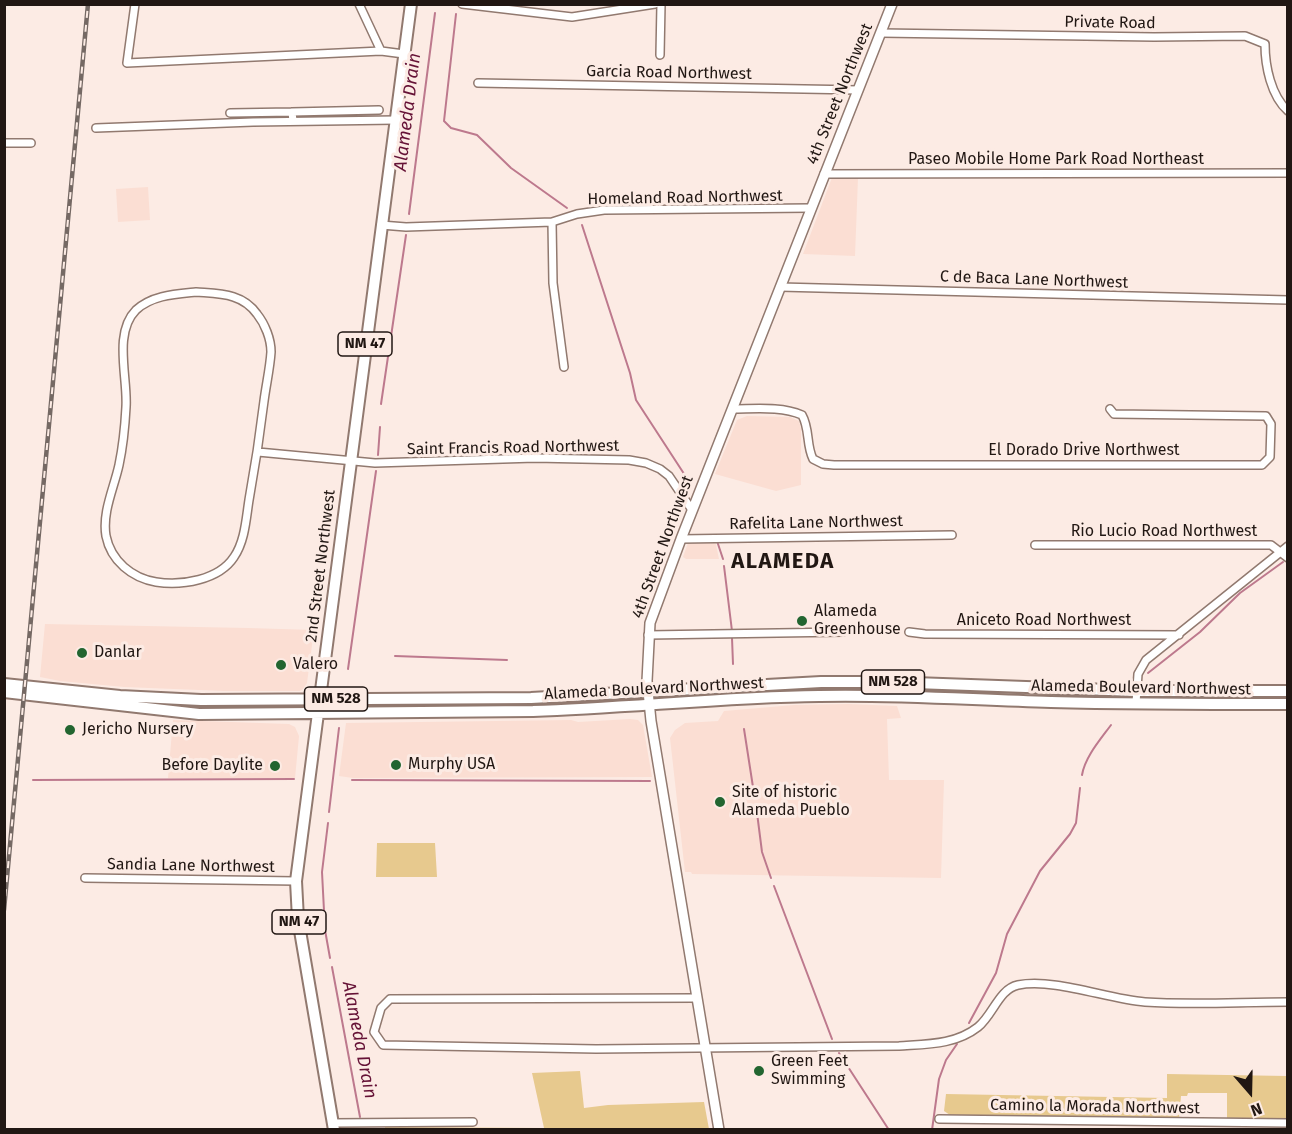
<!DOCTYPE html>
<html>
<head>
<meta charset="utf-8">
<style>
	body { margin:0 }
	#map { position:relative; width:1292px; height:1134px; overflow:hidden; background:#fcebe4; font-family:"Fira Sans",sans-serif }
	canvas { display:block }
	.frame { position:absolute; inset:0; border:6px solid #211713; pointer-events:none }
	.north { position:absolute; left:1220px; top:1062px; width:60px; height:60px; -webkit-text-stroke:4px #fcebe4; paint-order:stroke; rotate:160deg; font-size:16px; font-weight:700; line-height:24px; text-align:center; color:#211713 }
	.north::after { content:''; display:block; margin:auto; width:21px; height:27px; background:#211713; clip-path:polygon(50% 0,100% 100%,50% 72%,0 100%) }
</style>
</head>
<body>
<div id="map">
<canvas width="1292" height="1134"></canvas>
<div class="frame"></div>
<div class="north">N</div>
</div>
<script>
const g = document.querySelector('canvas').getContext('2d');
g.lineJoin = 'round';
function fill(path, color) {
  g.fillStyle = color;
  g.fill(path, 'evenodd');
}
function trace(path, color, width, dash) {
  g.strokeStyle = color;
  g.lineWidth = width;
  g.lineCap = dash ? 'butt' : 'round';
  g.setLineDash(dash || []);
  g.stroke(path);
}
function drawText(font, color, halo, rows, align = 'center') {
  g.font = font + ' "Fira Sans",sans-serif';
  g.lineWidth = 6;
  g.setLineDash([]);
  g.textBaseline = 'middle';
  g.strokeStyle = halo;
  g.fillStyle = color;
  for (const [text, x, y, turn = 0] of rows) {
    g.save();
    g.translate(x, y);
    g.rotate((+turn || 0) * Math.PI / 180);
    g.textAlign = isNaN(turn) ? turn : align;
    if (halo) g.strokeText(text, 0, 0);
    g.fillText(text, 0, 0);
    g.restore();
  }
}
fill(new Path2D(`
	M833 175 858 178 855 256 803 254Z
	M148 187 150 220 118 222 116 189Z
	M747 416 790 417 799 421 801 429V485L776 491 715 474 737 420Z
	M689 540H715L719 559H686L683 557Z
	M45 624 248 628 314 630 307 683 303 689 300 691H224L124 687 60 681 40 677Z
	M848 704 897 706 901 718 887 719 889 780H944L941 878 692 874 691 872H685L670 738 675 730 685 723 718 721 724 711 794 705Z
	M630 719 638 720 643 725 652 777 353 778 339 776 346 723 571 720 578 722Z
	M173 720 289 724 295 727 299 736 295 778H168Z`), '#fbded3');
fill(new Path2D(`
	M377 843H435L437 877H376Z
	M580 1071 584 1108 608 1105 704 1102 709 1129H385V1127L544 1128 532 1073Z
	M1167 1074 1287 1076V1121L1227 1120V1093H1188L1187 1096H1181L1179 1120 950 1115 944 1111 946 1094 1167 1098Z`), '#e7c98e');
trace(new Path2D(`
	M456 14 444 121 451 128 477 135 511 168 567 208
	M409 214 435 13
	M582 225 630 373 636 400 690 483
	M381 404 406 235
	M378 455 380 427
	M717 541 723 559
	M724 566 732 631
	M732 638 733 664
	M395 656 507 660
	M348 669 376 471
	M1148 673 1200 632 1240 593 1283 562
	M744 729 753 787
	M1082 775C1085 757 1100 740 1111 725
	M33 780 294 779
	M352 780 650 781
	M756 805 762 852 771 878
	M329 812 339 728
	M328 823 322 872 325 930 330 958
	M774 886 832 1039
	M332 967 360 1117
	M969 1023 996 973 1007 934 1040 871 1070 834 1076 823 1080 788
	M839 1053 889 1130
	M362 1129V1130
	M932 1130 939 1079 946 1060 957 1044`), '#bd798d', 2);
const minor = new Path2D(`
	M135 4 127 63 381 51 404 54
	M359 4 381 51
	M462 4 572 17 655 4
	M881 33 1154 37 1245 36 1265 44C1265 66 1271 96 1288 111
	M660 55 661 4
	M478 83 858 90
	M230 113 292 112
	M293 121 292 112 379 110
	M96 128 253 122 396 120
	M4 143H31
	M824 174 1288 173
	M552 222 553 283 564 367
	M381 225 406 227 552 222 577 214 604 210 811 208
	M780 287 1288 300
	M196 292C220 294 242 293 257 314 265 324 271 339 271 352 270 368 266 385 264 401 260 434 255 467 249 500 246 519 245 541 234 557 219 580 182 586 156 582 132 578 111 561 106 536 102 512 114 488 119 465 123 446 125 426 126 407 128 378 113 333 136 310 152 295 176 294 196 292Z
	M732 409C755 409 781 406 802 415 810 429 806 445 813 459L823 464 834 465H1262L1270 457 1271 424 1266 416 1114 414 1110 409
	M258 452 375 463 535 458 629 460 646 463 660 469 669 476 692 510
	M681 539 952 535
	M1035 545H1271L1288 558
	M909 632 925 634 1179 635
	M648 635 843 632
	M1136 703 1138 674 1146 660 1288 546
	M85 878 296 881
	M696 998 390 999 381 1008 374 1032 383 1045 596 1049 899 1046C927 1044 955 1045 978 1027 993 1015 999 989 1018 985 1055 978 1107 999 1145 1002 1192 1005 1240 1002 1288 1002
	M939 1119 1288 1123
	M333 1123 473 1122`);
const secondary = new Path2D(`
	M719 1130 651 721 647 681 650 623 681 539 892 4`);
const primary = new Path2D(`
	M4 684 120 696 201 700 531 698 821 682H887L1137 691H1288
	M4 692 199 714 533 711C628 708 723 697 819 696 896 694 973 700 1051 702 1130 704 1209 704 1288 704
	M334 1130 298 919 296 881 411 4`);
trace(minor, '#91796f', 10);
trace(secondary, '#91796f', 12);
trace(primary, '#91796f', 14);
trace(minor, '#fff', 7);
trace(secondary, '#fff', 9);
trace(primary, '#fff', 10);
const rail = new Path2D(`
	M4 910 88 4`);
trace(rail, '#756964', 4.5);
trace(rail, '#fcebe4', 2, [7]);
for (const [x, y, r, color] of [
	[802,621,6,"#226530"],
	[82,653,6,"#226530"],
	[281,665,6,"#226530"],
	[70,730,6,"#226530"],
	[396,765,6,"#226530"],
	[275,766,6,"#226530"],
	[720,802,6,"#226530"],
	[759,1071,6,"#226530"]
]) {
  const dot = new Path2D();
  dot.arc(x, y, r, 0, 2 * Math.PI);
  g.fillStyle = color;
  g.fill(dot);
  trace(dot, '#fcebe4', 2);
}
for (const [x, y, w] of [
	[365,344,54],
	[893,682,63],
	[336,699,63],
	[299,922,54]
]) {
  const box = new Path2D();
  box.roundRect(x - w / 2, y - 12, w, 24, 4.5);
  g.fillStyle = '#fcebe4';
  g.fill(box);
  trace(box, '#211713', 1.5);
}
drawText('bold 15px', '#211713', null, [
	["NM 47",365,344],
	["NM 528",893,682],
	["NM 528",336,699],
	["NM 47",299,922]
]);
drawText('16px', '#211713', '#fcebe4', [
	["Private Road",1110,23,1],
	["Garcia Road Northwest",669,73,1],
	["4th Street Northwest",840,94,-68],
	["Paseo Mobile Home Park Road Northeast",1056,160],
	["Homeland Road Northwest",685,198,-1],
	["C de Baca Lane Northwest",1034,280,2],
	["Saint Francis Road Northwest",513,448,-1],
	["El Dorado Drive Northwest",1084,451],
	["Rafelita Lane Northwest",816,523,-1],
	["Rio Lucio Road Northwest",1164,532],
	["4th Street Northwest",663,547,-70],
	["2nd Street Northwest",321,566,-83],
	["Aniceto Road Northwest",1044,621],
	["Alameda Boulevard Northwest",1141,688,1],
	["Alameda Boulevard Northwest",654,689,-3],
	["Sandia Lane Northwest",191,866,1],
	["Camino la Morada Northwest",1095,1107,1]
]);
drawText('16px', '#211713', '#fcebe4', [
	["Alameda",814,612],
	["Greenhouse",814,630],
	["Danlar",94,653],
	["Valero",293,665],
	["Jericho Nursery",82,730],
	["Murphy USA",408,765],
	["Before Daylite",263,766,"right"],
	["Site of historic",732,793],
	["Alameda Pueblo",732,811],
	["Green Feet",771,1062],
	["Swimming",771,1080]
], 'left');
drawText('italic 18px', '#651236', '#fcebe4', [
	["Alameda Drain",408,112,-83],
	["Alameda Drain",359,1040,79]
]);
g.letterSpacing = '1.5px';
drawText('bold 22px', '#211713', '#fcebe4', [
	["ALAMEDA",783,562]
]);
g.letterSpacing = '0px';
</script>
</body>
</html>
